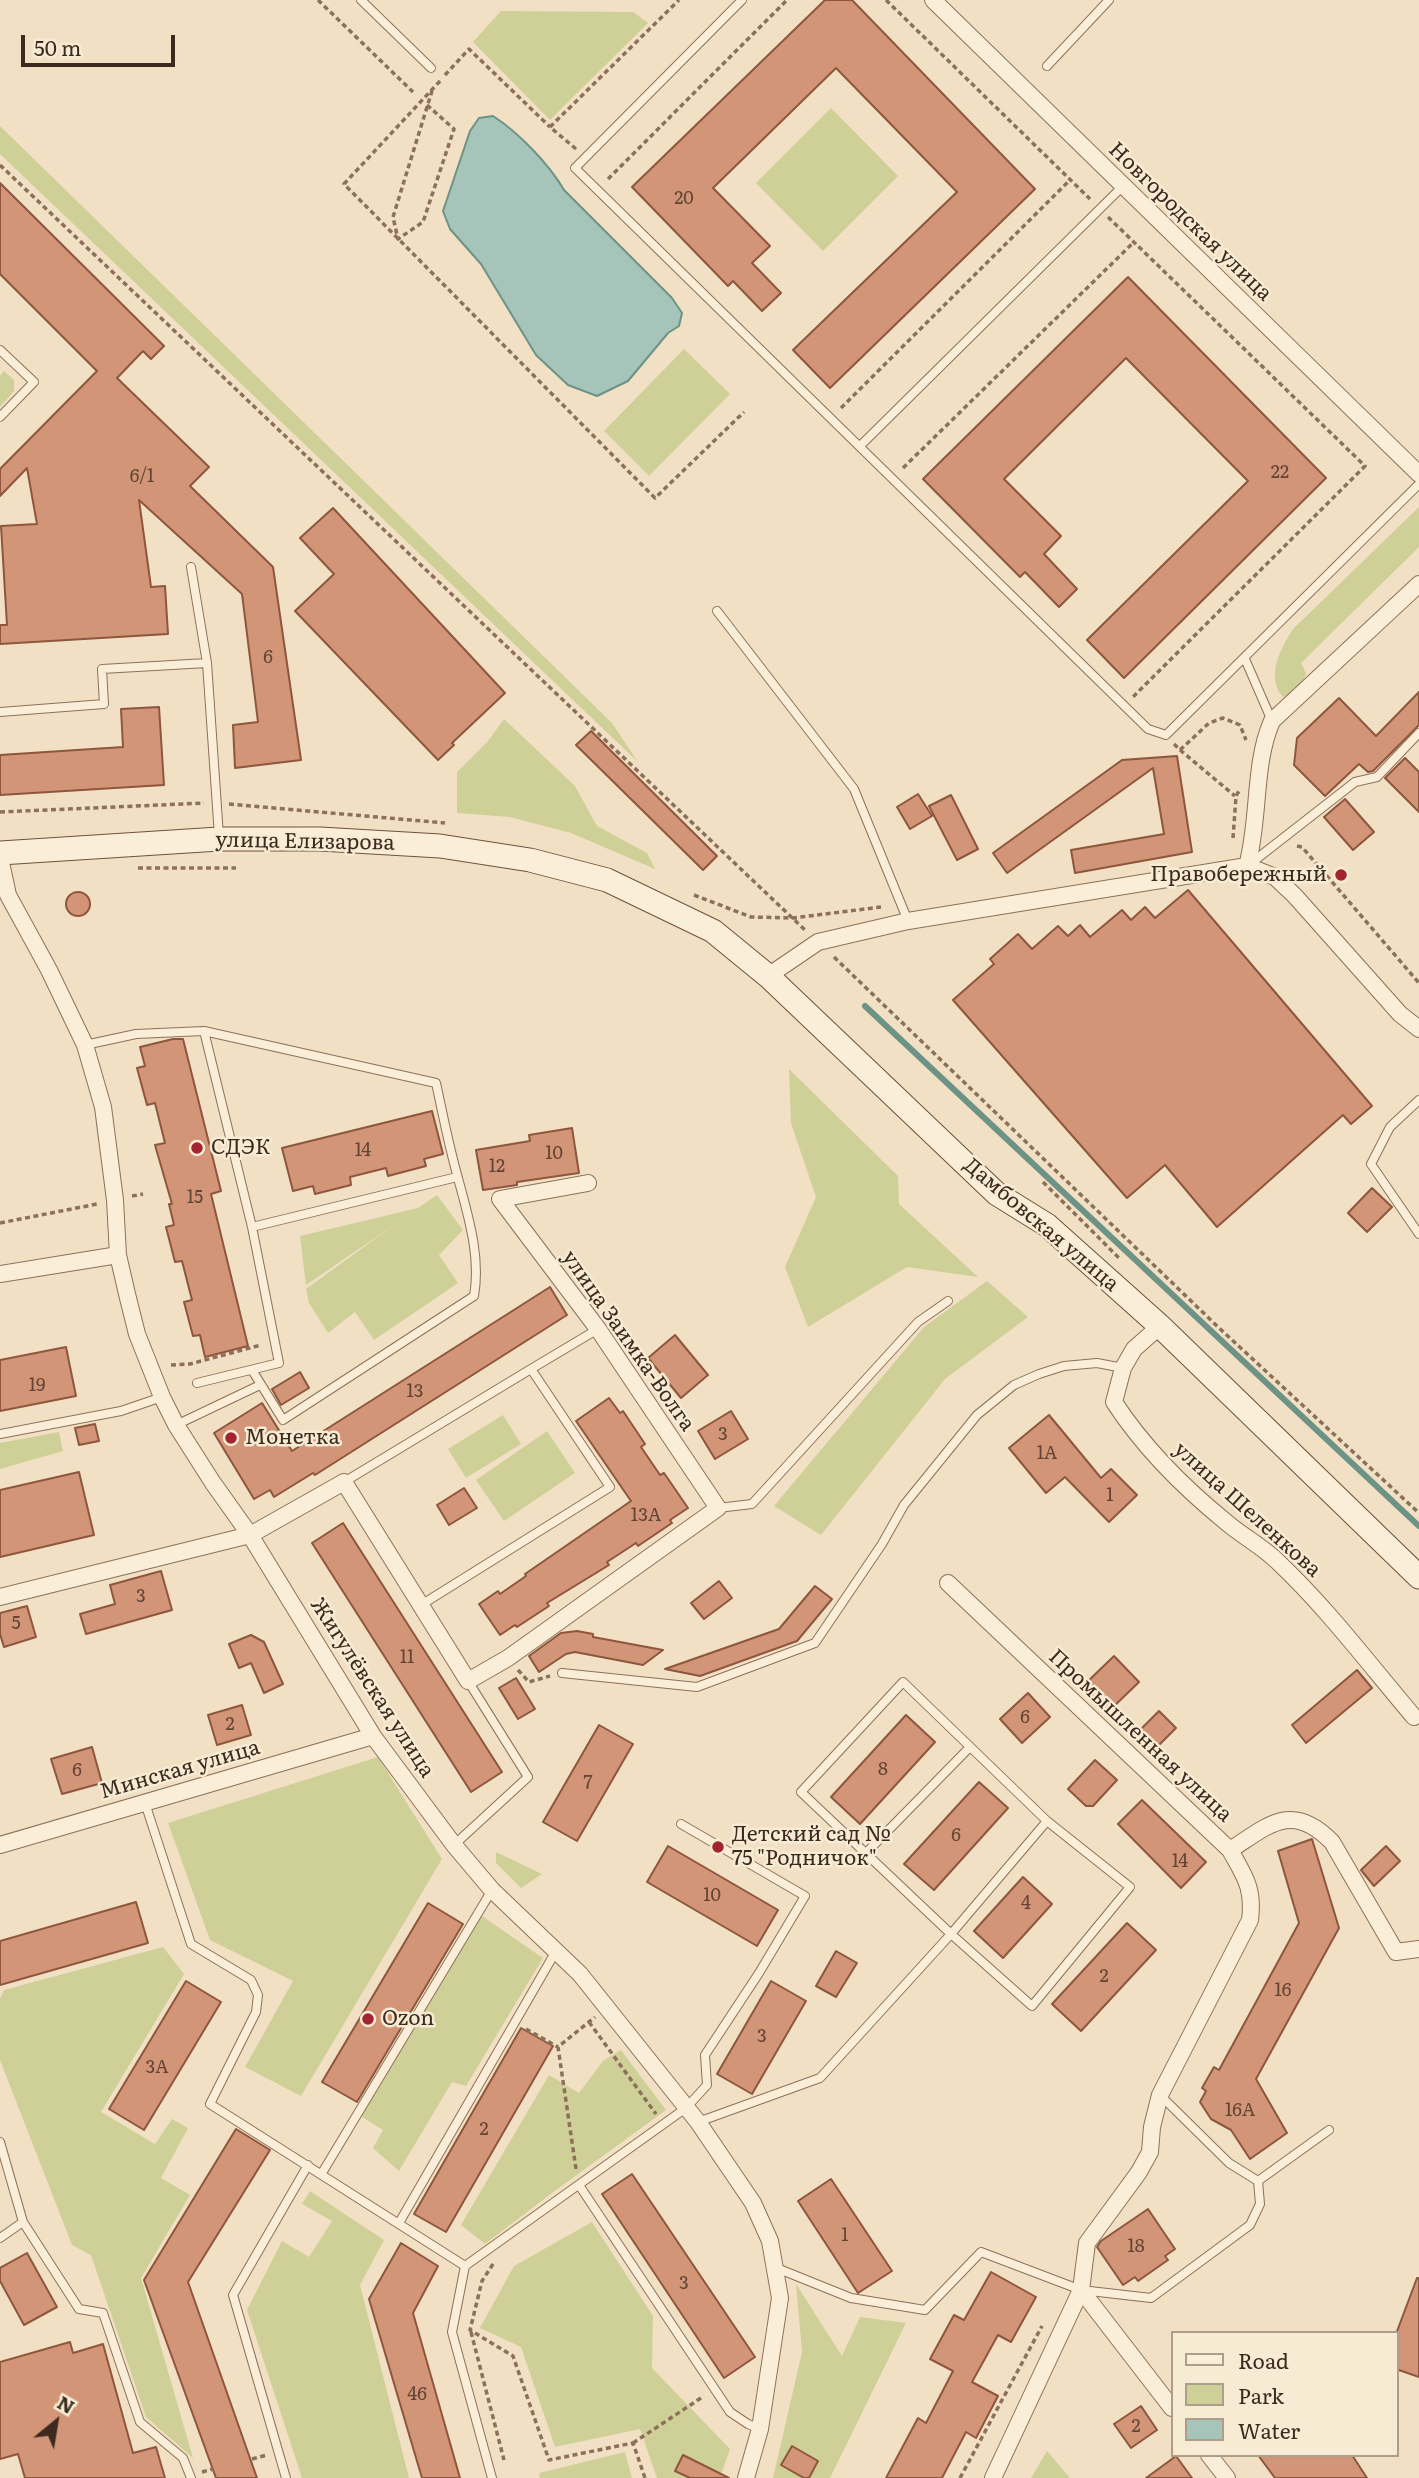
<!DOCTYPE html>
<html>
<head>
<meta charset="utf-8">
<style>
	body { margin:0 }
	#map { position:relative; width:1419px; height:2478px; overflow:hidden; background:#f1e0c4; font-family:Literata,serif }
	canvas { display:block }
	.legend { position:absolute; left:1171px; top:2331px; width:228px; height:126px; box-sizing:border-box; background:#f8ebd4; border:2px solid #ad9e8b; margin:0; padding:9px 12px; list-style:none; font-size:21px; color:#3c2a1e }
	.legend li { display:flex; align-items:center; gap:14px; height:35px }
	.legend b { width:35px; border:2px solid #ad9e8b }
	.north { position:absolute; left:21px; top:2387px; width:70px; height:70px; -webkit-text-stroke:5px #f8ebd4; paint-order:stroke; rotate:30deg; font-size:19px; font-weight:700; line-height:28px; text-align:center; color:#3c2a1e }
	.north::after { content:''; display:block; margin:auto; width:24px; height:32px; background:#3c2a1e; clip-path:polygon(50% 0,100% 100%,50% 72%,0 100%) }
	.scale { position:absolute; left:21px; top:35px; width:154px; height:32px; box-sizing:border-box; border:4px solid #3c2a1e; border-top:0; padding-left:9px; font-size:21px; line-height:24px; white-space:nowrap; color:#3c2a1e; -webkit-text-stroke:5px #f8ebd4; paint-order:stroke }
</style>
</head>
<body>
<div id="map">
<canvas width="1419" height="2478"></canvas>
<ul class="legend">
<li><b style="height:9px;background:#fbeed8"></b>Road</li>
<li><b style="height:19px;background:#cfd097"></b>Park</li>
<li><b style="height:19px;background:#a6c4b9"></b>Water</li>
</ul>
<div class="north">N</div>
<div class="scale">50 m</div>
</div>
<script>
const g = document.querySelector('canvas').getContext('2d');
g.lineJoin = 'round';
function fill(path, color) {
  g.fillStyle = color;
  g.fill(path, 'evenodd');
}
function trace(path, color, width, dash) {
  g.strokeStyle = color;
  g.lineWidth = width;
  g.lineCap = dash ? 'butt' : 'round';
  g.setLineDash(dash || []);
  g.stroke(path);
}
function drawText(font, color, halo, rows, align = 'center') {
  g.font = font + ' Literata,serif';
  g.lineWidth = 5;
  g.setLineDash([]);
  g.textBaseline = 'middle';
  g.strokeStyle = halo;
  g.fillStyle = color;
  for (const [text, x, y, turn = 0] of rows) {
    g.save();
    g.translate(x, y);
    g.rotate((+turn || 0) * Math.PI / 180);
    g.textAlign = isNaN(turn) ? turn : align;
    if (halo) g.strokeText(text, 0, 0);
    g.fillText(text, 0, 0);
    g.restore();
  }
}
fill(new Path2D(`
	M501 11 633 12 648 23 550 120 473 42Z
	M831 108 898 176 823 251 756 183Z
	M0 126 612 723 638 762 0 154Z
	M684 349 730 394 649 476 604 431Z
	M4 371 14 380V391L0 407V376Z
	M1419 507V547L1301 663 1306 673C1303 684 1295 694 1283 697 1265 677 1281 648 1293 629Z
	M504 719 575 786 597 826 647 853 655 869 571 833 510 817 457 813V772L488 741Z
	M789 1069 898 1176 899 1204 978 1277 907 1267 808 1327 785 1267 816 1197 791 1123Z
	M437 1195 463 1230 439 1255 458 1283 374 1340 355 1312 328 1333 309 1303 306 1289 394 1225 306 1285 300 1236 418 1208Z
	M987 1281 1028 1317 945 1379 821 1535 774 1506 924 1327Z
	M503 1415 521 1444 466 1478 448 1449Z
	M547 1431 575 1473 504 1521 476 1480Z
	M59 1432 63 1451 0 1469V1443Z
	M378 1757 442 1859 301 2096 245 2067 293 1981 210 1940 168 1823Z
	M496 1852 542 1874 521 1888 496 1863Z
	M482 1916 543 1958 466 2086 452 2082 399 2171 373 2148 383 2130 359 2115Z
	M163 1947 184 1974 101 2112 155 2144 172 2119 188 2128 161 2178 190 2195 141 2278 193 2458 146 2417 91 2255 72 2245 0 2060V1999L4 1990Z
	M621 2050 666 2110 552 2193 485 2244 461 2225 549 2075 579 2093 603 2061Z
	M310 2191 384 2240 360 2285 409 2478H302L247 2310 282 2241 309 2257 332 2221 302 2204Z
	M592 2222 653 2316 652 2368 730 2449 720 2478H657L640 2429 555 2447 521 2347 480 2328 514 2266Z
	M796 2284 842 2356 860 2317 906 2323 830 2478H773L802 2352Z
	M1047 2451 1070 2478H1031Z
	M625 2452 632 2478H540L539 2473Z`), '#cfd097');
const water = new Path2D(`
	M493 116C518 132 549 164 564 190L672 298 682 313 679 326 668 333 628 381 597 396 568 385 536 355 481 264 450 229 443 211 470 131 479 118Z`);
fill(water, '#a6c4b9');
trace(water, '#6c9386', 2);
trace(new Path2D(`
	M865 1006 1419 1526`), '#6c9386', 6);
const building = new Path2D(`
	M825 0H852L1035 189 830 388 793 350 957 192 836 68 713 188 770 246 752 263 781 293 762 311 733 281 728 286 632 187Z
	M0 183 164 346 151 359 143 351 117 378 209 467 190 486 273 567 301 760 235 768 233 725 258 722 242 594 139 500 151 587 165 586 168 634 0 644V625H7L1 526 37 524 27 468 0 496V469L97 371 0 274Z
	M1128 277 1326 478 1124 678 1087 640 1248 481 1126 358 1004 479 1061 536 1044 554 1077 589 1059 607 1025 572 1020 577 923 479Z
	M333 508 505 693 452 743 454 745 438 760 295 611 334 574 300 538Z
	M1419 692V725L1373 771 1368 772 1359 764 1325 796 1294 765 1297 738 1339 698 1376 736Z
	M159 707 164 785 0 795V755L123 747 121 709Z
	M591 731 717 856 703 870 576 745Z
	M1177 756 1192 852 1075 873 1071 850 1164 834 1153 768 1007 873 993 853 1122 760Z
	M1405 758 1419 772V812L1385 778Z
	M918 794 932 816 910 829 897 807Z
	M951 795 978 849 957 860 929 806Z
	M1345 799 1374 832 1353 850 1324 817Z
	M1188 890 1372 1106 1351 1124 1343 1115 1217 1227 1165 1165 1127 1198 953 1000 994 964 990 959 1018 934 1032 949 1058 926 1068 936 1080 925 1090 937 1122 910 1131 920 1145 907 1155 918Z
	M66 904a12 12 0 1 1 24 0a12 12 0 1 1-24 0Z
	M173 1039H183L221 1191 211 1194 248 1346 205 1357 200 1335 193 1336 184 1302 192 1300 182 1261 175 1262 166 1227 174 1225 169 1204H172L155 1145 165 1143 155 1103 147 1105 137 1068 145 1066 140 1047Z
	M432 1111 443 1154 424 1159 426 1166 388 1176 386 1168 350 1177 351 1185 315 1194 313 1186 293 1191 282 1148Z
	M572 1128 579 1173 517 1182V1185L483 1190 476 1150 530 1141 529 1135Z
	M1372 1188 1392 1207 1367 1232 1348 1213Z
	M550 1287 567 1315 315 1475 313 1473 274 1497 270 1490 254 1499 214 1433 262 1403 292 1451Z
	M675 1335 708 1375 681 1398 648 1358Z
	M66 1347 76 1396 0 1411V1360Z
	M300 1372 309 1388 281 1405 272 1389Z
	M609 1398 620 1413 623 1411 645 1444 641 1447 660 1475 664 1473 688 1508 670 1520 672 1523 638 1546 636 1543 607 1562 609 1565 547 1603 549 1606 517 1627 515 1625 500 1635 479 1604 498 1591 500 1594 526 1576 525 1574 631 1501 576 1421Z
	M731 1411 748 1439 715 1459 698 1431Z
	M1049 1415 1101 1478 1111 1469 1137 1495 1109 1522 1065 1477 1046 1493 1009 1448Z
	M95 1424 99 1441 79 1445 75 1428Z
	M79 1472 94 1535 0 1557V1490Z
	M464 1488 477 1508 449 1525 437 1505Z
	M343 1523 502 1772 471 1792 312 1543Z
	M161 1571 172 1610 86 1634 80 1614 115 1604 110 1585Z
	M719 1581 732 1598 704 1619 691 1603Z
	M815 1586 832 1599 797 1641 700 1676 665 1669 779 1629Z
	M27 1606 36 1637 4 1647 0 1634V1613Z
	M577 1631 593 1634V1637L663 1650 643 1665 575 1652 566 1654 539 1672 529 1656 561 1633Z
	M251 1635 264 1642 283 1684 264 1693 251 1663 239 1668 229 1644Z
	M1114 1656 1139 1682 1108 1712 1083 1686Z
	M1357 1670 1372 1688 1306 1743 1292 1725Z
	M516 1678 535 1709 518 1719 499 1688Z
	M1028 1693 1050 1717 1022 1743 1000 1719Z
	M242 1705 251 1735 217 1745 208 1715Z
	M1159 1711 1176 1728 1153 1751 1136 1734Z
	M906 1715 935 1742 860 1824 831 1797Z
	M599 1725 633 1744 577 1841 543 1822Z
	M92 1747 102 1783 62 1794 51 1759Z
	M1095 1760 1117 1780 1093 1806H1086L1068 1789Z
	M979 1782 1008 1808 934 1890 904 1864Z
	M1142 1800 1206 1862 1181 1888 1118 1824Z
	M1312 1839 1339 1928 1256 2079 1287 2133 1250 2159 1231 2130 1211 2119 1200 2102 1206 2091 1202 2088 1214 2067 1219 2070 1299 1923 1278 1851Z
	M668 1846 778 1910 757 1946 647 1882Z
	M1386 1846 1400 1861 1374 1886 1361 1870Z
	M1023 1877 1052 1904 1003 1958 974 1931Z
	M136 1902 148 1943 0 1985V1941Z
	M428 1903 463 1924 357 2102 322 2082Z
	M1127 1923 1156 1950 1081 2031 1052 2004Z
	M836 1951 857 1963 836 1997 816 1986Z
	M186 1981 221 2002 144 2130 109 2109Z
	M771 1981 806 2001 752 2094 717 2074Z
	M521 2028 553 2046 446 2232 414 2214Z
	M236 2129 270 2150 188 2282 257 2478H216L144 2280Z
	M632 2174 755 2357 724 2378 602 2194Z
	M831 2179 892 2271 858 2293 798 2201Z
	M1148 2209 1175 2249 1165 2256 1168 2260 1138 2281 1135 2277 1123 2285 1097 2247 1101 2241Z
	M401 2243 438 2266 413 2313 460 2478H422L369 2299Z
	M27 2253 57 2307 24 2325 0 2281V2268Z
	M991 2272 1036 2297 1011 2342 998 2335 972 2382 998 2396 976 2438 966 2432 942 2478H886L918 2418 926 2423 953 2371 930 2359 954 2315 964 2320Z
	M1417 2278H1419V2377L1396 2369V2334Z
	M70 2342 73 2353 103 2344 133 2453 156 2447 165 2478H25L18 2454 0 2459V2362Z
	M1141 2406 1157 2430 1131 2448 1114 2424Z
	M792 2446 818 2461 809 2478H804L781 2465Z
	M683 2455 729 2478H690L675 2471Z
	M1258 2455H1352L1367 2478H1275Z
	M1176 2456 1192 2478H1146Z`);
fill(building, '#d29577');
trace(building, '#8e563d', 2);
const lane = new Path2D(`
	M361 0 431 68
	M742 0 575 168 1148 729 1166 735 1419 484
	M1047 66 1109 0
	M0 350 34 382 0 417
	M860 446 1123 186
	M191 567 207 663 219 836
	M717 611 854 789 908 921
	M1245 659 1272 721
	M0 712 104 704 102 669 207 663
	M1250 864 1355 782 1377 777 1419 733
	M204 1031 436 1083C443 1115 449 1147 458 1178 468 1216 481 1256 474 1296L283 1420 252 1370
	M85 1045 136 1034 204 1031 252 1227 279 1363 197 1383
	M1419 1100 1390 1127 1371 1164 1419 1234
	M252 1227 457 1177
	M176 1425 260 1385
	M0 1434 121 1411 162 1397
	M344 1482 531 1369
	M718 1508 752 1504 918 1322 948 1301
	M421 1605 610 1487 531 1369 598 1329
	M562 1673 697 1687 815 1643 882 1544 904 1505 977 1415 1014 1385 1039 1374 1064 1366 1097 1363 1123 1368
	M903 1682 1047 1821 1130 1887 1032 2006 951 1934 801 1792Z
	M145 1803 191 1944 251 1980 258 1995 256 2012 210 2104 465 2266
	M454 1845 528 1777 468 1681
	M866 1853 970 1747
	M1160 2095 1229 2163 1258 2181
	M698 2122 820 2078 951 1934 1047 1821
	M0 2142 23 2222 0 2238
	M322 2173 492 1890
	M579 2185 730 2412 748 2424 760 2429
	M23 2222 79 2309 103 2313 140 2422 183 2458 191 2478
	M399 2223 556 1951
	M774 2267 851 2298 925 2310 981 2252 1081 2290 1151 2298 1250 2225 1260 2204 1258 2181 1329 2130
	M286 2478 233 2295 308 2165
	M492 2478 452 2332 465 2266 686 2108 707 2085 705 2055 759 1973 805 1896 681 1824`);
const street = new Path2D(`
	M933 0 1419 474
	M0 858 8 895 49 970 85 1045 103 1107 115 1200 118 1255 127 1294 137 1334 162 1397 176 1425 213 1483 250 1535 373 1736 454 1845 492 1890 580 1974 698 2122 753 2203 770 2241 780 2298 760 2429 746 2478
	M1247 866C1260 819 1253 764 1272 721L1419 584
	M768 976 818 942 908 921 1247 866 1275 877 1295 896 1400 1014 1419 1029
	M0 1274 118 1255
	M1160 1326 1134 1349 1123 1368 1114 1402C1144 1448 1183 1487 1226 1522 1242 1536 1262 1546 1277 1561 1327 1608 1369 1664 1414 1717
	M948 1583 1230 1850C1269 1825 1292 1801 1332 1842L1396 1952 1419 1949
	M0 1597 250 1535 344 1482 468 1681 508 1658 718 1508 598 1329 500 1199 588 1183
	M0 1845 373 1736
	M1081 2290 1172 2408
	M1209 2455 1227 2478
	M993 2478 1081 2290 1087 2243 1139 2172 1150 2152 1152 2127 1160 2095 1250 1920C1254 1888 1245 1877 1230 1850`);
const secondary = new Path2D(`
	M0 853 219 839H320L440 846 530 860 607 880 713 931 768 976 997 1194 1047 1225 1160 1326 1419 1577`);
trace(lane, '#8d7059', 10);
trace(street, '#8d7059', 18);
trace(secondary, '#6f513c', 25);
trace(new Path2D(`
	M318 0 413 92
	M886 0 1090 199
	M445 75 469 49 550 127
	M440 81 344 184 655 498 744 412
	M427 105 454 129 423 222 398 239 393 217 432 91
	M576 149 550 127 679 0
	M0 165 805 930
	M608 179 787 0
	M1108 217 1365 466 1133 697
	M841 408 1070 180
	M903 468 1134 242
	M1174 744 1180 750 1209 723 1223 718 1240 725 1246 740
	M1180 750 1235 796
	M229 804 445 823
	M0 812 204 803
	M1233 838 1236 796 1239 791
	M1297 846 1302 847 1419 983
	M138 868H236
	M694 895 751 917 793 918 881 907
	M834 957 1217 1326 1419 1513
	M1043 1182 1121 1260
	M132 1196 143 1194
	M0 1223 97 1204
	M171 1365 190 1364 261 1345
	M518 1670 529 1682 550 1676
	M589 2022 656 2114
	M526 2029 558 2047
	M576 2169 558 2047 595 2017
	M493 2264 482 2281 470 2330 513 2356 549 2460 633 2443 645 2478
	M471 2332 504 2460
	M633 2443 704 2396
	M252 2459 267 2455
	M202 2472 213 2469
	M960 2478 1042 2326`), '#8d7059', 3.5, [5, 3.5]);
trace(lane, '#fbeed8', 8);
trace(street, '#fbeed8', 16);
trace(secondary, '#fbeed8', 23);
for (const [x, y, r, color] of [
	[1341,875,7,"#a12430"],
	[197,1148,7,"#a12430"],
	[231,1438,7,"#a12430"],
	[718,1847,7,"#a12430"],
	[368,2019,7,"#a12430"]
]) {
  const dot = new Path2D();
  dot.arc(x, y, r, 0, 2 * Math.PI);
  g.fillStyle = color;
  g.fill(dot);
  trace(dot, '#f8ebd4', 2.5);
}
drawText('18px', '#624534', null, [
	["20",684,199],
	["22",1280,473],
	["6/1",142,477],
	["6",268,658],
	["14",363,1151],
	["10",554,1154],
	["12",497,1167],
	["15",195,1198],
	["19",37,1386],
	["13",415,1392],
	["3",723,1435],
	["1А",1047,1454],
	["1",1110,1496],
	["13А",646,1516],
	["3",141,1597],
	["5",16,1624],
	["11",407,1658],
	["6",1025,1718],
	["2",230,1725],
	["8",883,1770],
	["6",77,1771],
	["7",588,1783],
	["6",956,1836],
	["14",1180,1862],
	["10",712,1896],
	["4",1026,1904],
	["2",1104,1977],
	["16",1283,1991],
	["3",762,2037],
	["3А",157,2068],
	["16А",1240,2111],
	["2",484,2130],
	["1",845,2236],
	["18",1136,2247],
	["3",684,2284],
	["46",417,2395],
	["2",1136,2427]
]);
drawText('21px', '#3c2a1e', '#f8ebd4', [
	["Новгородская улица",1190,222,44],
	["улица Елизарова",305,842,1],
	["Дамбовская улица",1041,1225,40],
	["улица Заимка-Волга",628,1341,55],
	["улица Шеленкова",1247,1510,42],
	["Жигулёвская улица",372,1688,57],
	["Промышленная улица",1140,1736,43],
	["Минская улица",180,1770,-16]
]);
drawText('21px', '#3c2a1e', '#f8ebd4', [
	["Правобережный",1327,875,"right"],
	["СДЭК",211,1148],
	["Монетка",245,1438],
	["Детский сад №",732,1835],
	["75 \"Родничок\"",732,1859],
	["Ozon",382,2019]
], 'left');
</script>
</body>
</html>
